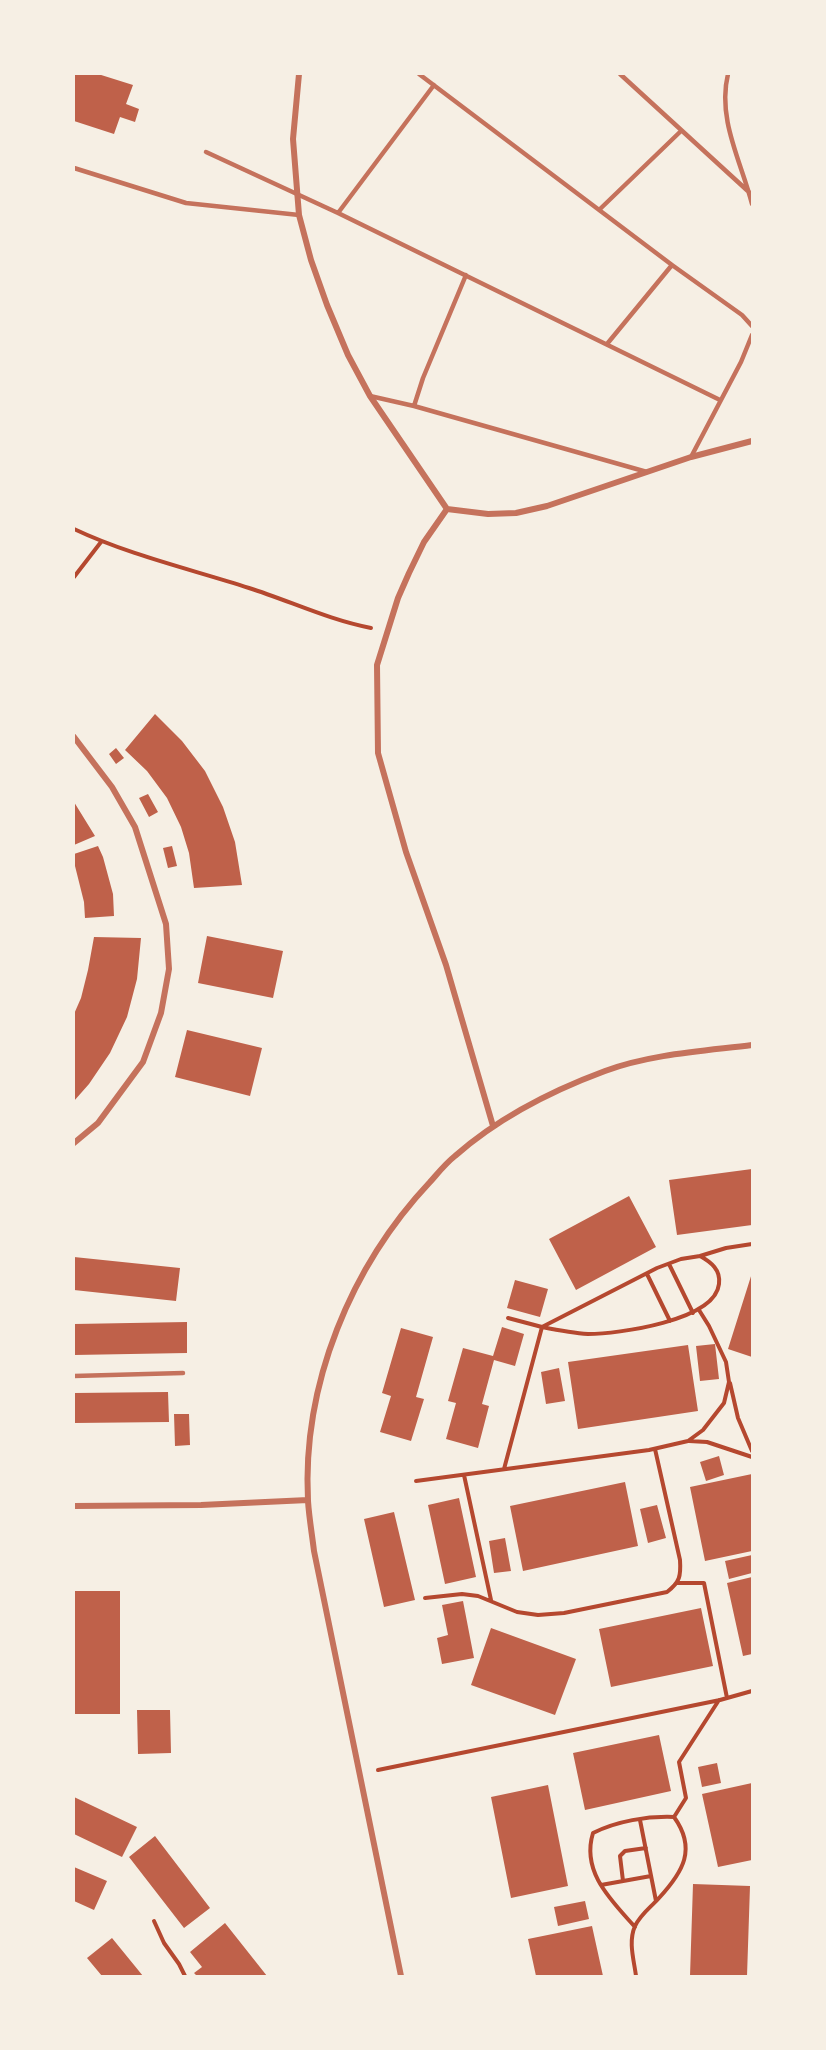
<!DOCTYPE html>
<html>
<head>
<meta charset="utf-8">
<style>
	body { margin:0 }
	#map { position:relative; width:826px; height:2050px; overflow:hidden; background:#f6efe4; font-family:Arial,sans-serif }
	canvas { display:block }
	.frame { position:absolute; inset:0; border:75px solid #f6efe4; pointer-events:none }
</style>
</head>
<body>
<div id="map">
<canvas width="826" height="2050"></canvas>
<div class="frame"></div>
</div>
<script>
const g = document.querySelector('canvas').getContext('2d');
g.lineJoin = 'round';
function fill(path, color) {
  g.fillStyle = color;
  g.fill(path, 'evenodd');
}
function trace(path, color, width, dash) {
  g.strokeStyle = color;
  g.lineWidth = width;
  g.lineCap = dash ? 'butt' : 'round';
  g.setLineDash(dash || []);
  g.stroke(path);
}
fill(new Path2D(`
	M74 74H98L133 85 126 104 139 109 135 122 120 117 114 134 74 121Z
	M155 714 182 741 205 771 223 807 235 842 242 885 194 888 189 853 181 827 167 798 147 771 125 750Z
	M116 748 124 758 116 764 109 754Z
	M148 794 158 812 149 817 139 798Z
	M74 802 95 836 74 845Z
	M98 846 103 857 113 894 114 916 85 918 84 902 74 862V854Z
	M172 846 177 866 168 868 163 848Z
	M207 936 283 951 273 998 198 983Z
	M94 937 141 938 137 979 127 1017 110 1053 89 1084 74 1101V1014L81 998 88 970Z
	M187 1030 262 1048 250 1096 175 1077Z
	M752 1169V1225L677 1235 669 1180Z
	M629 1196 656 1247 576 1290 549 1239Z
	M74 1257 180 1268 176 1301 74 1290Z
	M752 1273V1357L728 1349Z
	M515 1280 548 1289 540 1317 507 1308Z
	M187 1322V1353L74 1355V1324Z
	M502 1327 524 1334 515 1366 494 1360 482 1404 489 1406 478 1448 446 1439 456 1403 448 1401 463 1348 493 1356Z
	M401 1328 433 1337 416 1397 424 1399 411 1441 380 1432 391 1396 382 1393Z
	M715 1344 719 1379 700 1381 696 1346Z
	M688 1345 698 1411 578 1429 568 1362Z
	M559 1368 565 1401 546 1404 541 1372Z
	M168 1392 169 1422 74 1423V1393Z
	M174 1414H189L190 1445 175 1446Z
	M719 1456 724 1475 706 1481 700 1462Z
	M752 1474V1551L705 1561 690 1487Z
	M625 1482 638 1546 523 1571 510 1506Z
	M459 1498 476 1577 445 1584 428 1505Z
	M657 1505 666 1538 648 1543 640 1509Z
	M394 1512 415 1600 384 1607 364 1519Z
	M505 1538 511 1571 494 1573 489 1541Z
	M752 1555V1573L729 1579 725 1561Z
	M752 1577V1654L743 1656 727 1583Z
	M74 1591H120V1714H74Z
	M463 1601 474 1658 442 1664 437 1638 448 1635 442 1605Z
	M701 1608 713 1666 611 1687 599 1629Z
	M491 1628 576 1659 555 1715 471 1685Z
	M137 1710H170L171 1753 138 1754Z
	M659 1735 671 1791 585 1810 573 1753Z
	M717 1763 721 1783 702 1787 698 1767Z
	M752 1783V1860L718 1867 702 1794Z
	M548 1785 568 1886 511 1898 491 1797Z
	M74 1797 137 1827 122 1857 74 1834Z
	M155 1836 210 1908 184 1928 129 1857Z
	M74 1867 107 1881 94 1910 74 1901Z
	M693 1884 750 1886 747 1976H690Z
	M585 1901 589 1919 558 1926 554 1907Z
	M225 1923 267 1976H197L194 1973 202 1967 190 1952Z
	M592 1926 603 1976H536L528 1939Z
	M112 1938 143 1976H102L87 1958Z`), '#bf614a');
trace(new Path2D(`
	M74 529C129 555 190 569 249 588 290 601 329 620 371 628
	M74 577 101 542
	M700 1256C711 1262 721 1270 719 1284 715 1321 617 1334 588 1334 572 1333 557 1330 542 1327L657 1268 681 1259Z
	M700 1256 726 1248 752 1244
	M669 1264 693 1313
	M647 1274 670 1321
	M730 1383 738 1418 752 1451
	M689 1441 707 1442 752 1457
	M504 1469 542 1327 508 1318
	M464 1475 491 1600
	M416 1481 649 1450 688 1441 703 1430 724 1403 729 1382 726 1362 709 1326 699 1310
	M678 1583H704L727 1698
	M425 1598 462 1594 478 1596 517 1612 538 1615 564 1613 667 1592C680 1582 681 1576 680 1560L655 1449
	M378 1770 720 1700 752 1691
	M640 1820 656 1901
	M623 1881 620 1856 625 1851 646 1848
	M601 1885 651 1876
	M154 1921 164 1943 179 1964 185 1976
	M635 1927C611 1900 581 1872 593 1833 617 1821 647 1816 674 1817
	M636 1976C634 1960 628 1942 635 1926 641 1914 650 1908 659 1898 683 1872 697 1849 674 1817L686 1798 679 1762 719 1700`), '#b5482f', 4);
trace(new Path2D(`
	M419 74 672 265 742 315 752 326
	M620 74 750 193
	M728 74C717 119 741 161 752 204
	M206 152 338 213 720 400
	M74 168 186 203 299 215
	M599 210 681 131
	M338 213 434 85
	M607 344 672 265
	M370 396 414 406 647 472
	M414 406 423 378 466 275
	M691 457 741 362 752 335
	M74 1376 183 1373`), '#c5725c', 4.5);
trace(new Path2D(`
	M299 74 293 139 299 215 311 260 327 305 348 355 370 396 447 509 488 514 516 513 547 506 691 457 752 441
	M447 509 424 542 409 573 398 598 377 665 378 753 406 852 446 965 493 1126
	M74 1143 98 1123 143 1062 161 1013 169 969 166 924 135 827 112 787 74 737
	M74 1506 201 1505 308 1500
	M401 1976 314 1551C312 1534 309 1517 308 1501 302 1384 351 1266 430 1182 438 1173 446 1163 455 1156 498 1118 551 1091 605 1071 651 1054 704 1051 752 1045`), '#c5725c', 6);
</script>
</body>
</html>
